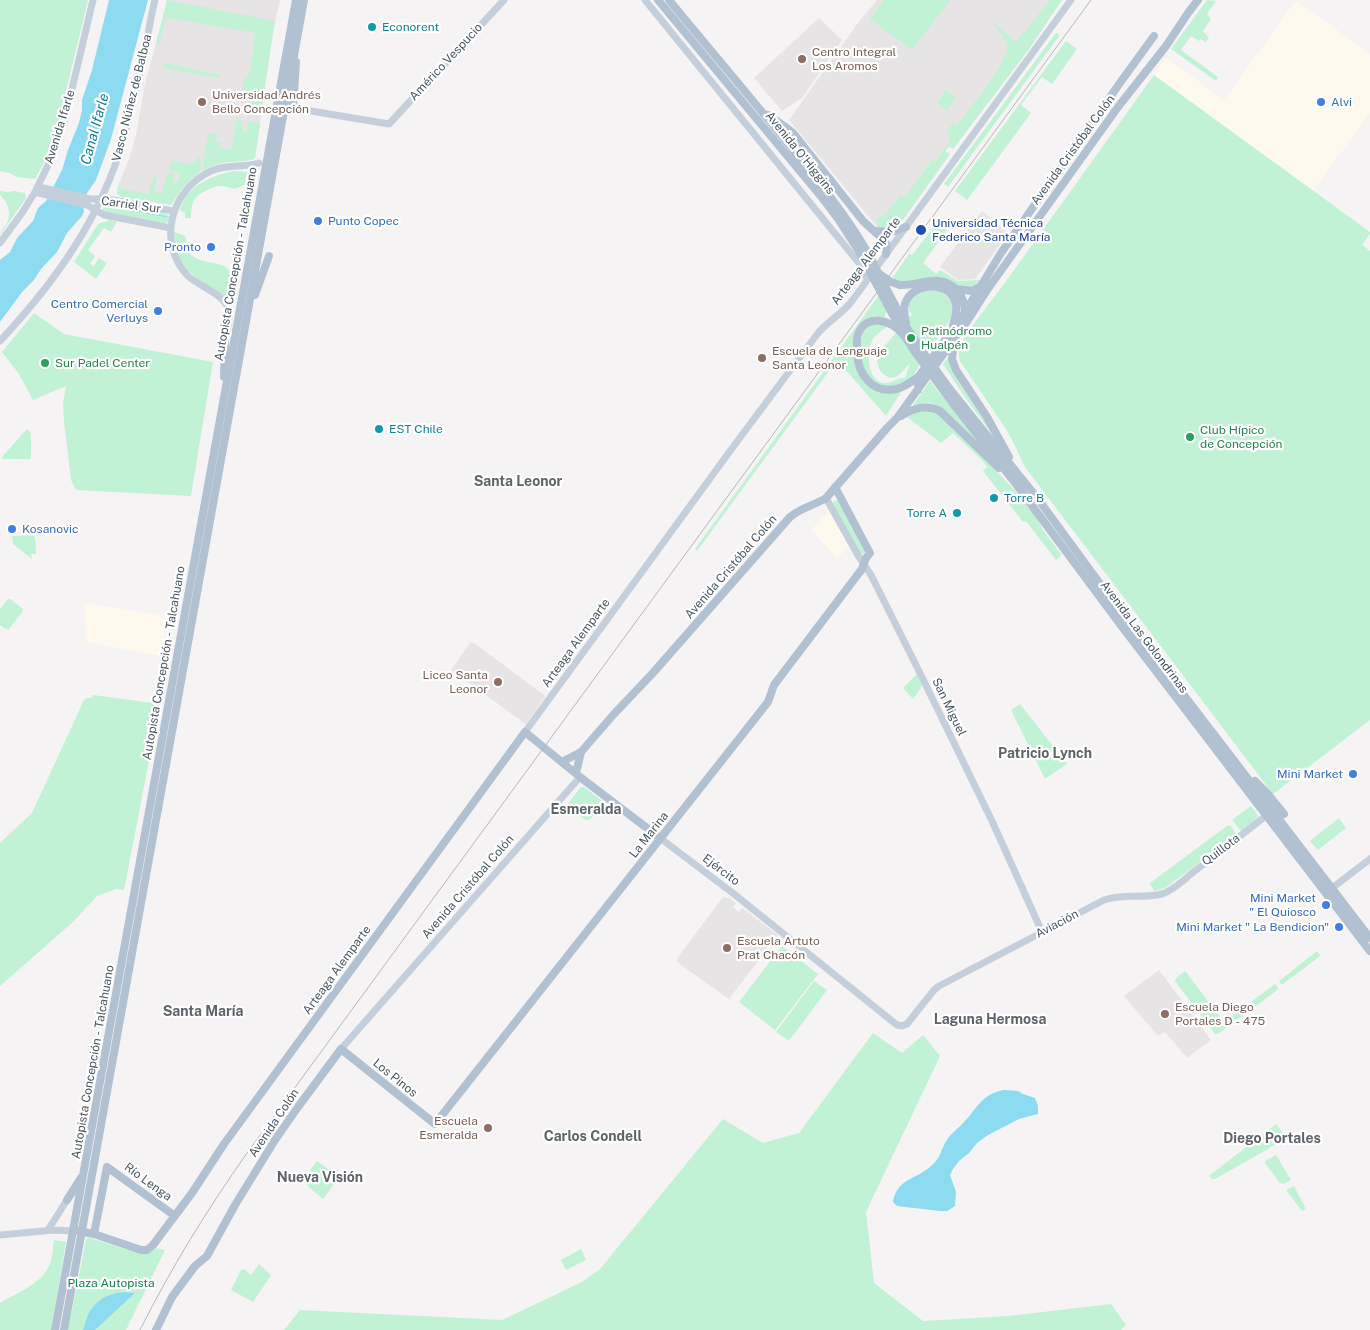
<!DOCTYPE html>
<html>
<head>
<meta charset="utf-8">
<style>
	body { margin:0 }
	canvas { display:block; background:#f5f3f3 }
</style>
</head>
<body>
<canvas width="1370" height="1330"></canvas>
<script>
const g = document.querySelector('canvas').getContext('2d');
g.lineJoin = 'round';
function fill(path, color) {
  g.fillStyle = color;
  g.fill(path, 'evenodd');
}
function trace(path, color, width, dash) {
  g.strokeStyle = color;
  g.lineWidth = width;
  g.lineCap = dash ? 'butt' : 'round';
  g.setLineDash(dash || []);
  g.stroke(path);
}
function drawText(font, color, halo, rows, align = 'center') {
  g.font = font + ' "Public Sans",sans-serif';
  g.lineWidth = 4.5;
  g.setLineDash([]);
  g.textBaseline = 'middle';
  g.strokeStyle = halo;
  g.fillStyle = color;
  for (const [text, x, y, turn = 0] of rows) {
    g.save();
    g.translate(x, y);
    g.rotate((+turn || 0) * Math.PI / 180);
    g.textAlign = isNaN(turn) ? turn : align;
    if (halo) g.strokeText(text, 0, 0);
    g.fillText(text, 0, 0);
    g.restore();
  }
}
fill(new Path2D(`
	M1296 0 1370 54V113L1313 191 1154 75 1166 57 1224 100Z
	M829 510 850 545 837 558 811 530Z
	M84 603 169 616 161 656 86 642Z`), '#fdf9ee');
fill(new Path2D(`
	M165 0H280L272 36 255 158 250 160 228 162 215 165 200 172 190 180 181 190 171 205 122 197 117 194 118 186 130 156 136 135 145 84 167 1Z
	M877 0H1062L1029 49 953 149 948 146 945 151 950 154 900 224 879 229 789 120 858 23Z
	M819 18 842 40 802 98 782 111 754 78Z
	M982 211 1008 233 975 279 958 280 940 267Z
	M470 643H474L544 695 545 697 526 724 451 670Z
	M723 897 729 898 736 903 733 907 739 912 742 908 778 935 729 999 677 962 676 960Z
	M1159 970 1211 1040 1187 1058 1165 1032 1158 1036 1124 996Z`), '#e6e4e4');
fill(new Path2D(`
	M0 0H88L58 124 47 157 35 179 16 177 10 173 0 171Z
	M167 0 275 21 262 106 249 103V96L244 91 243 84 244 80 250 73 255 33 166 18 159 46 156 45Z
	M884 0H950L912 50 870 19Z
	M1050 0H1062L1029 49 953 149 949 146 945 151 950 154 900 224 893 228 879 229 876 218 886 214 900 196 905 197 932 160 935 162 951 139 947 131 953 123 957 125C969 109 1005 67 1007 49 1008 39 997 30 992 22L1016 42Z
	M1207 0 1216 1 1207 14 1211 19 1203 31 1209 38 1205 42 1201 39 1199 41 1191 36 1181 50 1218 77 1216 81 1171 49Z
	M1056 33 1060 35 948 187 944 184Z
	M1066 41 1077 49 1052 84 1042 77 1021 105 1031 113 967 200 955 191Z
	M165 63 219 75V78L164 68Z
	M1154 75 1370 232V234L1362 245 1370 251V720L1273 794 1025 467 1014 444 1006 429 960 361C957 351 961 343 966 334L1004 284Z
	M946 90 956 97 947 110 937 103Z
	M237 119 241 120 243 132H247L248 121 260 124 255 158C247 163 236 161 227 162 218 163 211 166 203 170V159L222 148 231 150Z
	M209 133 217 134 216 142 221 143 220 147 205 157 204 156Z
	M197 158H201L200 172 190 180 181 190 171 205 122 197 117 194 118 186 123 189 148 194 154 176 157 177 154 192 162 194 167 173 174 174 173 182 178 183 181 173 169 171 170 164 174 161 190 164 194 163Z
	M235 171 247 172 245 184C232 193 232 186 219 186 212 187 199 193 195 199 191 204 191 213 191 218H185V213L180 210V209C188 185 212 175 235 171Z
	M0 191 8 192 14 191 25 193 26 198 0 235C1 230 3 229 6 225 12 214 9 203 0 195Z
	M105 202 163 212 169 216 170 219 168 222 164 223 102 212Z
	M110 220 117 222 111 232 104 228 88 250 95 256 90 264 94 266 99 258 107 263 96 279 74 262 98 224Z
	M937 223 947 230 923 263 936 274 940 270 958 281 984 280 973 287 903 283 895 280 893 277 909 254 912 255Z
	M174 232 181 234 186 237C187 242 186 248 189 252 199 268 230 257 231 277 231 285 228 293 227 301 202 282 173 268 174 232Z
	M937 290C951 298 955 302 951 318L914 374 908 380 902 384 884 387 872 381 861 365 860 344 863 332 871 325 877 322 888 326C883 330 876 334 873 339 866 351 867 378 882 383 890 385 897 377 905 378L910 363C907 366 903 372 899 375 886 384 875 367 877 355L912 314 909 311V300L921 291Z
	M879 295 887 311 884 318H873L858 328C858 338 854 360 857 369 863 389 883 396 902 391L886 416 837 360 697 551 695 549Z
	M34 313 64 334 213 362 191 496 76 490 71 480 64 422 63 403 66 386 33 400 19 374 2 352Z
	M949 357C952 378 973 401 985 419 989 426 993 434 997 441L964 396 943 364Z
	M930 381 985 450 937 406 931 403 913 405Z
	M920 410 935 412 941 416 1011 486 1038 519 1043 530 1061 554 1060 557 1056 560 1026 521 1023 522 983 471 987 467 982 460 953 433 941 443 907 417Z
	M26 430H28L31 433V458L29 459H2V457Z
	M839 500 865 550V552L862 555 860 554 833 503 834 501Z
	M33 535 35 538 36 554H31L32 559 13 544 12 536Z
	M8 599H10L23 609V611L9 629H6L0 625V609Z
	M917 674 922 685 921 688 913 699 903 688Z
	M93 695 160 704 124 890 116 889 97 896 74 921 0 986V843L32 813 84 700 87 698H92Z
	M1020 704 1067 764 1045 779 1011 710Z
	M584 787 602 801V804L590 820H585L568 807V804L580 788Z
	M1251 806 1259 817 1241 831 1232 820Z
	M1339 818 1346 828 1318 850 1310 841Z
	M1230 825 1236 834 1234 837 1165 888 1155 891 1150 885V883L1227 826Z
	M782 946 818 974 775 1030 739 1002Z
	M1317 951 1320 955 1319 957 1283 984H1281L1279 981Z
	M1185 971 1224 1022 1248 1005 1251 1008 1250 1010 1218 1034H1215L1175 981 1176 978Z
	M814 981 827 990 789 1041 776 1032Z
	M1275 984 1278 988 1277 990 1256 1006 1253 1005 1251 1002Z
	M873 1033 902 1053 923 1035 940 1056 866 1212 874 1283 923 1321 1009 1316 1111 1304 1126 1325 1121 1330H284L300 1310 502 1320 582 1282 600 1269 723 1119 763 1143 799 1133Z
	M1276 1124 1286 1137 1284 1140 1215 1179H1212L1209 1176Z
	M1276 1155 1291 1180 1283 1184 1280 1183 1265 1163V1161Z
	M317 1161 339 1177 323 1199 302 1181Z
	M1294 1186 1306 1209 1302 1211 1286 1190Z
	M87 1238H90L141 1254 150 1252 156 1248 165 1250 126 1330H68L86 1240Z
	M54 1240 66 1242 51 1330H0V1303C20 1291 48 1282 52 1256 53 1251 53 1246 54 1240Z
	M581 1249 586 1260 566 1270 561 1260Z
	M259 1264 271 1275 253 1302 231 1290 241 1270 244 1269 251 1275Z`), '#c1f2d5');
fill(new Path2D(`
	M109 0H148L111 139 96 180 85 196 83 204 84 212 82 216 67 233 57 252 41 269 34 280 22 292 0 322V260L10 252 17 238 33 221 38 208 46 201 62 170 68 150 79 123 82 110V100L92 70Z
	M1004 1090 1018 1091 1023 1094 1035 1098 1038 1106V1114L1019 1119 988 1135 977 1143 969 1153 959 1161 953 1169 950 1175 956 1192 955 1206 947 1211H940L897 1206 893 1202C897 1178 916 1180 931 1166 942 1157 940 1150 947 1140 951 1133 958 1129 963 1123 978 1108 981 1094 1004 1090Z
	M124 1292 135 1293 95 1330H83C85 1325 86 1319 88 1315 95 1300 109 1293 124 1292Z`), '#8ddbf1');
trace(new Path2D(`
	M107 205 167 217`), '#8ddbf1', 1);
trace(new Path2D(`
	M645 0 863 268 867 280
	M293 108 389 124 504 0
	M39 187 90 199H108L173 211
	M35 192 87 205 104 215 171 228
	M0 243 22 213 35 192 53 155 65 119 93 0
	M0 341C56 281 101 218 124 138 132 107 139 76 146 45 149 30 151 15 155 0
	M225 343C226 332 232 316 227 306 221 293 199 286 188 276 156 243 171 189 211 171 226 164 243 168 259 163
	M826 498 859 557 871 575 918 669 992 821 1042 932
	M525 732 733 447 818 333C828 321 842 314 852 301L1071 0
	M660 838 734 894 897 1025 902 1026 907 1024 934 990 939 986 1104 900C1123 893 1143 899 1162 894 1176 889 1184 879 1196 870 1219 852 1243 834 1266 816
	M1332 888 1370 859
	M341 1049 580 777
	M48 1230 67 1200
	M0 1235 54 1230 73 1231`), '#c5cfdb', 7);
trace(new Path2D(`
	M658 0 824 200
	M669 0C710 50 752 99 793 150 820 184 848 217 869 255
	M293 108 296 62
	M768 115 784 126 793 133 863 221 885 241 887 246 886 254
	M876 231 891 232 906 227
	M900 285C920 286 940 272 957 290 963 297 965 304 965 313
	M956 289 972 291 980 287
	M255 295 269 256
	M906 324C905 317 903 310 905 304 912 281 952 280 956 305 957 312 955 319 953 325
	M954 342 952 359 956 370 987 417 1009 457
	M915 352C911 346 907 339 902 333 890 320 866 313 858 334 856 340 857 347 857 353 858 374 872 394 896 389 905 387 911 382 919 376
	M224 377 225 343
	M949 388 1038 499 1131 626 1370 938
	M918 390 919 376 965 312 1001 253 1122 80 1154 36
	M954 405 1016 484 1120 624 1370 951
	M901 416C914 408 926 404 940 411L999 468
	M562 762 581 752 614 714 652 674 790 517C800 508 815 505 826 498L887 428 897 418 966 323 987 290 1050 202 1118 107 1166 46 1188 13 1198 0
	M576 773 581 752
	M1255 781 1267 793 1284 814
	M67 1200 81 1178
	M78 1231 94 1234 141 1250H147L153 1245 192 1193 224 1144 525 732 580 777 660 838
	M94 1234 107 1167 175 1216
	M55 1330 296 0
	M64 1330 304 0
	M156 1330 172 1297 195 1266 207 1256 235 1205 275 1140 298 1107 341 1049 435 1124 768 702 774 685 862 569 866 558 870 553 835 487`), '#b2c1d2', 8);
trace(new Path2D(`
	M140 1330C171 1268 207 1210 247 1153L1091 0`), '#b4b8bd', 1);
trace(new Path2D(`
	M824 200 839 220 860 253 903 334
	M869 255 907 328 923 352 949 388
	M881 275 891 282 900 285
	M915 352 954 405`), '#b2c1d2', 8);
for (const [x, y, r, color] of [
	[372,27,5,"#0f9aa8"],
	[802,59,5,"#8d6e63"],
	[202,102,5,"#8d6e63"],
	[1321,102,5,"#3f7fe0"],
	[318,221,5,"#3f7fe0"],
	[921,230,6,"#1a4fb4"],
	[211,247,5,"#3f7fe0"],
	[158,311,5,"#3f7fe0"],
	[911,338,5,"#2e9e5b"],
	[762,358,5,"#8d6e63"],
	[45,363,5,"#2e9e5b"],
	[379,429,5,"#0f9aa8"],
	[1190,437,5,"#2e9e5b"],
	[994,498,5,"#0f9aa8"],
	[957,513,5,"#0f9aa8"],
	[12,529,5,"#3f7fe0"],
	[498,682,5,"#8d6e63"],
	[1353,774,5,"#3f7fe0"],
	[1326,905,5,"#3f7fe0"],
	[1339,927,5,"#3f7fe0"],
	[727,948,5,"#8d6e63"],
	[1165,1014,5,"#8d6e63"],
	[488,1128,5,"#8d6e63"]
]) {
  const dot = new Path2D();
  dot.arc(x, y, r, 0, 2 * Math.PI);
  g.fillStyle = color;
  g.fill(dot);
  trace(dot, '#fff', 2);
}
drawText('12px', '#0d838f', '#fff', [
	["Econorent",382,27],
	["EST Chile",389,429],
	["Torre B",1004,498],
	["Torre A",947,513,"right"]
], 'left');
drawText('12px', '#785e54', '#fff', [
	["Centro Integral",812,52],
	["Los Aromos",812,66],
	["Universidad Andrés",212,95],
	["Bello Concepción",212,109],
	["Escuela de Lenguaje",772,351],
	["Santa Leonor",772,365],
	["Liceo Santa",488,675,"right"],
	["Leonor",488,689,"right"],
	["Escuela Artuto",737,941],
	["Prat Chacón",737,955],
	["Escuela Diego",1175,1007],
	["Portales D - 475",1175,1021],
	["Escuela",478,1121,"right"],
	["Esmeralda",478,1135,"right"]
], 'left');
drawText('12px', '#495661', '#fff', [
	["Américo Vespucio",446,62,-47],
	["Vasco Núñez de Balboa",132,98,-76],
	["Avenida Ifarle",60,127,-73],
	["Avenida Cristóbal Colón",1073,150,-54],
	["Avenida O'Higgins",800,153,51],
	["Carriel Sur",131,205,8],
	["Arteaga Alemparte",866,261,-53],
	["Autopista Concepción - Talcahuano",236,264,-80],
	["Avenida Cristóbal Colón",731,567,-49],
	["Avenida Las Golondrinas",1144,637,53],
	["Arteaga Alemparte",576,643,-54],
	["Autopista Concepción - Talcahuano",164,663,-80],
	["San Miguel",949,707,64],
	["La Marina",649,835,-52],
	["Quillota",1221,850,-37],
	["Ejército",721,870,37],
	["Avenida Cristóbal Colón",468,887,-49],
	["Aviación",1057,924,-28],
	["Arteaga Alemparte",337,970,-54],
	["Autopista Concepción - Talcahuano",93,1062,-80],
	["Los Pinos",395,1078,39],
	["Avenida Colón",274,1123,-56],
	["Río Lenga",148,1182,36]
]);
drawText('12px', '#366cbe', '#fff', [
	["Alvi",1331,102,"left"],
	["Punto Copec",328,221,"left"],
	["Pronto",201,247],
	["Centro Comercial",148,304],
	["Verluys",148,318],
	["Kosanovic",22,529,"left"],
	["Mini Market",1343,774],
	["Mini Market",1316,898],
	["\" El Quiosco",1316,912],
	["Mini Market \" La Bendicion\"",1329,927]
], 'right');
drawText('12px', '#164399', '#fff', [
	["Universidad Técnica",932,223],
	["Federico Santa María",932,237]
], 'left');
drawText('12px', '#27864d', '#fff', [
	["Patinódromo",921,331],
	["Hualpén",921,345],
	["Sur Padel Center",55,363],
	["Club Hípico",1200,430],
	["de Concepción",1200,444]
], 'left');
drawText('12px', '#14834c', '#fff', [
	["Plaza Autopista",111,1283]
]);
drawText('italic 14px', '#087d9e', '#fff', [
	["Canal Ifarle",95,129,-75]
]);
drawText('bold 14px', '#5e6368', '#fff', [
	["Santa Leonor",518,482],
	["Patricio Lynch",1045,754],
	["Esmeralda",586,810],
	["Santa María",203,1012],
	["Laguna Hermosa",990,1020],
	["Carlos Condell",593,1137],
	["Diego Portales",1272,1139],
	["Nueva Visión",320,1178]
]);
</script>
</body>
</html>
